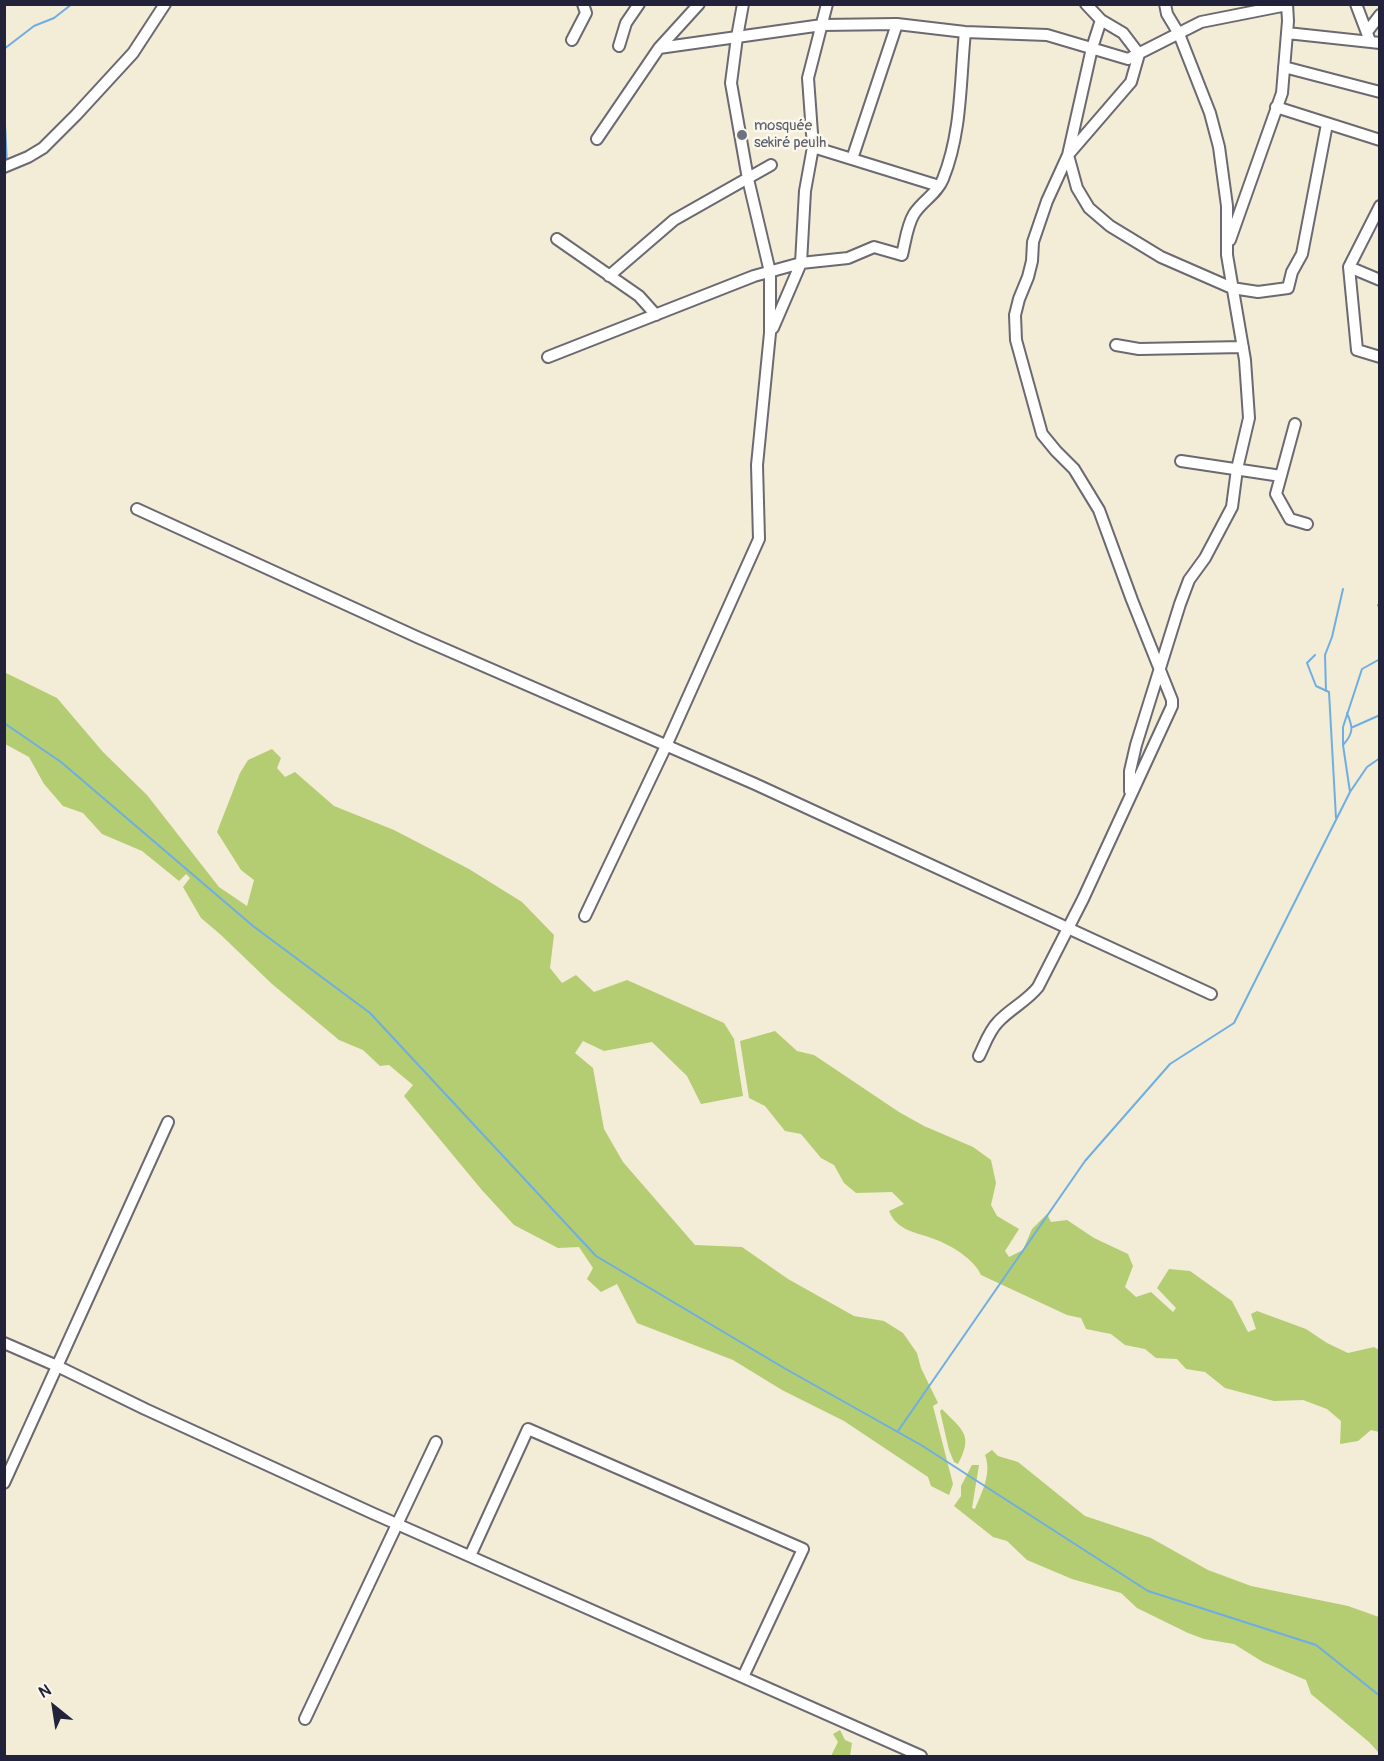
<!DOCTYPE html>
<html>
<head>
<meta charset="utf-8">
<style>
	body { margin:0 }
	#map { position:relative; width:1384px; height:1761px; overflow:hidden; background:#f3ecd6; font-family:Pangolin,sans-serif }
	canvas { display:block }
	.frame { position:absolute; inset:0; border:6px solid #22223b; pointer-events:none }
	.north { position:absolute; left:24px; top:1677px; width:60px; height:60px; -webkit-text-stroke:4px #fbf7ec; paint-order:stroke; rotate:330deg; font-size:16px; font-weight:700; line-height:24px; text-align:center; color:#22223b }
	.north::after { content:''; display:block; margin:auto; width:21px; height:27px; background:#22223b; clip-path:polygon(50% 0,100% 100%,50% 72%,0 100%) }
</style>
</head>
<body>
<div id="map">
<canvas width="1384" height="1761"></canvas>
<div class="frame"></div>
<div class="north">N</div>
</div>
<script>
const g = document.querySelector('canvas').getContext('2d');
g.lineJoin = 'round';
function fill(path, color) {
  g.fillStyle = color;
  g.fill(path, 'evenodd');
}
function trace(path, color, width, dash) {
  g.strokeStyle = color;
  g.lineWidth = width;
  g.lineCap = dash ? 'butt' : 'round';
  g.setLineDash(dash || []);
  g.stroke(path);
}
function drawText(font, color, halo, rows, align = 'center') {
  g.font = font + ' Pangolin,sans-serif';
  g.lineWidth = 5;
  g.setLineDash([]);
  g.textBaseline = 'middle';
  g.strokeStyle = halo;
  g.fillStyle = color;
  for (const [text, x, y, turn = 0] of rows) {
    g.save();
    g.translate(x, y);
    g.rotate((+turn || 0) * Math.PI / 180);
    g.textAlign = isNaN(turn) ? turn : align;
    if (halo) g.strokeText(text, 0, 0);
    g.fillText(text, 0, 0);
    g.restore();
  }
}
fill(new Path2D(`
	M4 672 57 698 103 752 147 795 219 887 247 906 254 880 241 870 217 832 240 773 248 760 272 749 281 758 277 768 285 777 295 772 334 806 394 830 469 869 522 902 554 935 550 968 562 983 576 975 594 992 627 980 724 1023 734 1039 743 1096 701 1104 687 1076 652 1042 604 1051 583 1041 575 1053 593 1068 604 1129 623 1162 695 1245 742 1247 788 1279 854 1316 884 1321 903 1333 917 1353 921 1368 938 1403 933 1406 953 1484 949 1495 931 1486 928 1477 844 1421 782 1390 733 1360 637 1323 617 1284 601 1292 587 1279 593 1268 579 1247 558 1248 514 1225 481 1189 404 1096 413 1085 389 1065 380 1066 363 1050 339 1040 272 984 221 935 201 918 183 887 190 878 186 874 179 881 142 851 102 834 83 813 63 806 44 784 29 757 5 744Z
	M775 1031 797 1051 814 1055 899 1112 924 1126 973 1147 991 1160 996 1183 991 1205 997 1216 1019 1229 1005 1251 1009 1257 1023 1250 1032 1229 1047 1214 1051 1222 1067 1220 1094 1238 1128 1254 1133 1266 1125 1287 1136 1297 1151 1292 1173 1312 1176 1308 1157 1288 1169 1269 1190 1271 1232 1301 1248 1332 1256 1329 1251 1314 1257 1311 1306 1329 1327 1343 1348 1353 1374 1347 1379 1350V1432L1371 1430 1358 1441 1340 1444 1341 1421 1327 1409 1303 1400 1274 1401 1225 1388 1205 1372 1186 1369 1177 1359 1156 1358 1145 1349 1125 1345 1111 1334 1086 1329 1081 1318 1067 1315 981 1275C974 1259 951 1245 934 1239 916 1232 897 1231 889 1211L904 1204 892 1192 856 1193 844 1183 834 1165 821 1158 801 1134 785 1131 765 1106 749 1098 740 1041Z
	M942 1409C962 1430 974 1434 958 1464L954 1462 949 1450 940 1411Z
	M992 1450 998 1456 1018 1462 1085 1516 1151 1538 1208 1570 1251 1586 1348 1606 1379 1617V1753L1369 1742 1311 1694 1306 1680 1263 1662 1234 1644 1204 1639 1188 1633 1137 1608 1121 1593 1072 1579 1027 1560 1007 1541 993 1537 954 1506 961 1496V1486L972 1465H979L972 1508 975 1509C982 1492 992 1473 985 1455Z
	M840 1730 845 1740 852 1743 850 1756H831L838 1742 833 1734Z`), '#b4cd72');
trace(new Path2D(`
	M4 49 34 26 54 18 72 4
	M4 106 7 163
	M4 178 6 171
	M1378 605 1380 610
	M1315 655 1307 663 1316 686 1329 692 1336 818
	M1326 691 1325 655 1332 637 1343 589
	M4 723 61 762 253 926 370 1013 596 1256 784 1368 921 1445 1148 1591 1316 1645 1380 1696
	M1353 727 1380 715
	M1343 745C1354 733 1353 727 1347 713
	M1350 792 1343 745V727L1362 669 1380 659
	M898 1431 1085 1161 1170 1064 1234 1023 1350 792 1367 767 1380 758`), '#6eaee2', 2);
const minor = new Path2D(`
	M1086 4 1101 20 1123 33 1139 54 1131 82 1068 155 1077 188 1089 208 1110 226 1161 257 1232 288 1258 292 1288 288 1292 272 1302 254 1327 124
	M1356 4 1370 41
	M1367 32 1380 15
	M1287 33 1380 43
	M572 40 586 13 583 4
	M619 46 626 23 639 4
	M659 48 822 25 897 24 965 32 1047 35 1128 59 1201 22 1287 5
	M1284 67 1380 92
	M1276 107 1380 140
	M597 139 659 48 699 4
	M813 147 939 186
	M852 159 897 24
	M4 167 28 157 43 148 76 115 133 53 165 4
	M1380 206 1349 267 1357 350 1380 357
	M557 239 639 296 656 315
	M1230 240 1282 93 1288 21 1287 4
	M1349 267 1380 280
	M609 276 674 220 771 165
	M773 328 801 263 805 191 813 147 808 78 827 4
	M1116 345 1139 349 1243 347
	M548 357 754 276 801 263 848 258 874 247 902 255C905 243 907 225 914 214 922 201 937 194 943 179 962 132 960 81 965 32
	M1295 424 1276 494 1290 519 1307 524
	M1181 461 1281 476
	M137 509 417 637 755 784 1211 994
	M1130 791V771L1136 745 1180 604 1189 580 1205 558 1232 507 1237 469 1249 418 1245 360 1227 255V206L1219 147 1210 113 1179 34 1167 14 1165 4
	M585 916 666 746 759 539 757 465 770 333V272L748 179 731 83 737 37 743 4
	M979 1056C985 1044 989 1031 998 1022 1010 1009 1027 1001 1038 987L1083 899 1172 706V700L1132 600 1099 510 1074 469 1056 451 1042 434 1016 340 1015 315 1019 299 1028 277 1032 261 1033 242 1047 201 1068 155 1092 48 1101 20
	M4 1343 57 1366 145 1409 372 1513 921 1756
	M4 1483 168 1122
	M470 1556 528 1429 803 1549 743 1677
	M305 1719 436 1442`);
trace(minor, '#6b6971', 14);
trace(minor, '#fff', 10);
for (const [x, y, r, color] of [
	[742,135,6,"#6b7280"]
]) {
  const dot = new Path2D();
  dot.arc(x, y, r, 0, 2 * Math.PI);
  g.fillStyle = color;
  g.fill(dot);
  trace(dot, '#fbf7ec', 2);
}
drawText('15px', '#5b616d', '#fbf7ec', [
	["mosquée",754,126],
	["sekiré peulh",754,143]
], 'left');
</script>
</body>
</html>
